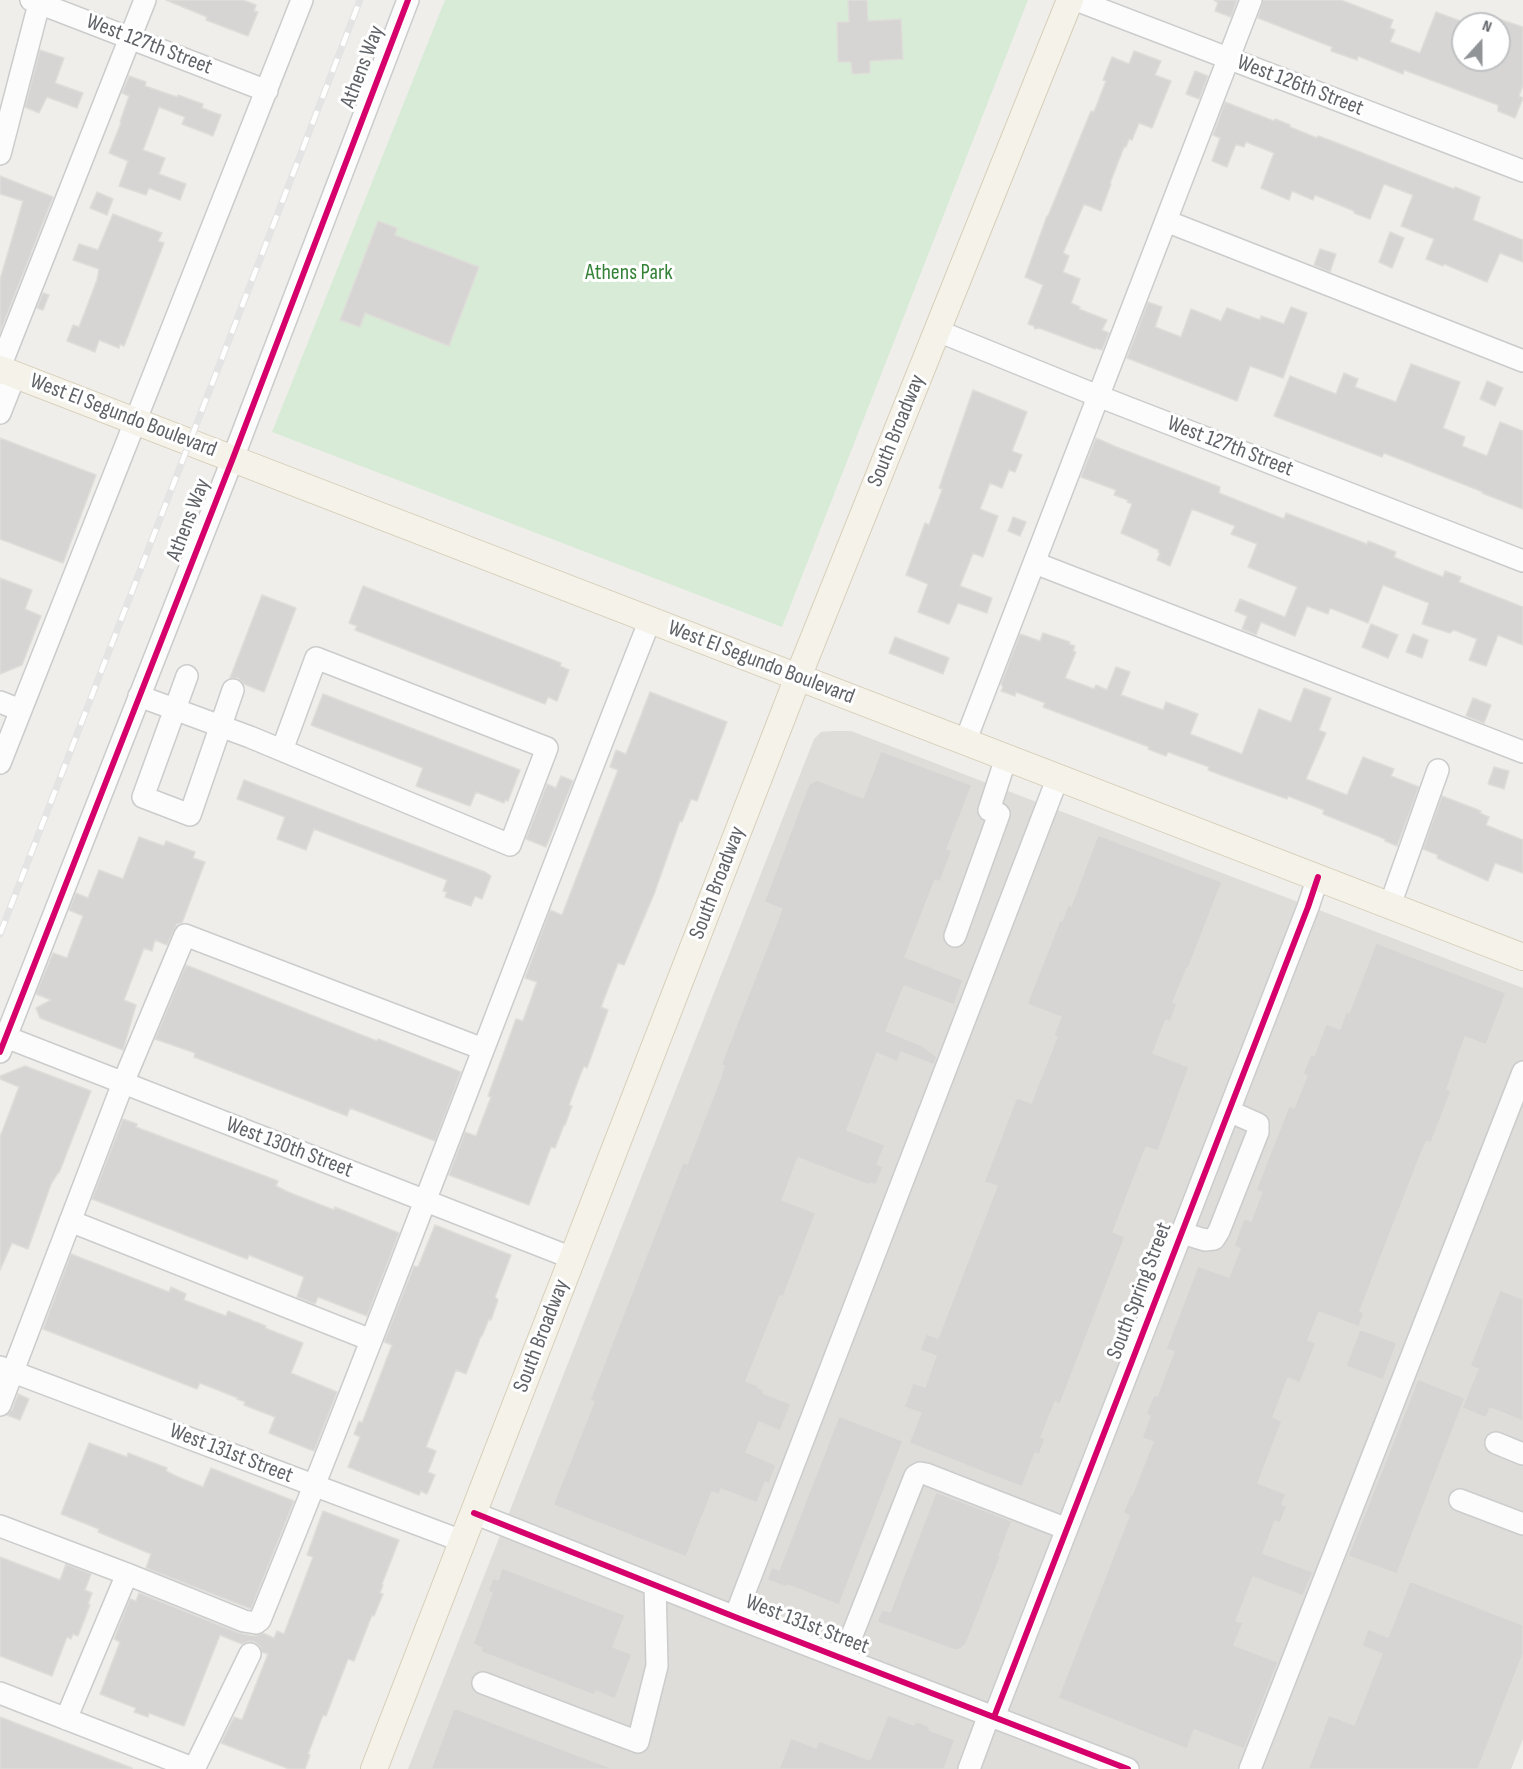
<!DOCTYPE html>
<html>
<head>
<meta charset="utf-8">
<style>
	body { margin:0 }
	#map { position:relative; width:1523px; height:1769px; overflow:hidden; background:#efeeea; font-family:"Sofia Sans Condensed",sans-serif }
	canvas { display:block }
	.north { position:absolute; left:1451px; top:12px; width:60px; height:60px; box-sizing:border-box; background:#fff; border:2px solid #bfc1c3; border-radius:50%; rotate:21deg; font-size:16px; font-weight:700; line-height:24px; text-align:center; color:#5f6368 }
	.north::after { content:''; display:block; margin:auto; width:21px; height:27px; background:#919496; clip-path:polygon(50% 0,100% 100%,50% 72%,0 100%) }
</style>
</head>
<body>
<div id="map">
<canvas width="1523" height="1769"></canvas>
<div class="north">N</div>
</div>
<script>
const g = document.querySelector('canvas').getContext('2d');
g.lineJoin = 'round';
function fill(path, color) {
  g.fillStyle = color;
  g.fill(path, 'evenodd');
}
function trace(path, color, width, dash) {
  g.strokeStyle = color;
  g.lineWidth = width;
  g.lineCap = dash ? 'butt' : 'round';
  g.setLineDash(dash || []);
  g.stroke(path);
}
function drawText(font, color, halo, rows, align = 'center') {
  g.font = font + ' "Sofia Sans Condensed",sans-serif';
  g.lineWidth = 6;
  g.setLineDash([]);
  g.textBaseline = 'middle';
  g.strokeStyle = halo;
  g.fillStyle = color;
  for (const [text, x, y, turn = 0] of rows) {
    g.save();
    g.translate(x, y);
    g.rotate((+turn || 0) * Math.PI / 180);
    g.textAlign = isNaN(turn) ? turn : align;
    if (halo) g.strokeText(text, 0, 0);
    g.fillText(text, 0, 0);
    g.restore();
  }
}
fill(new Path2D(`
	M833 731H851L1523 988V1739L1511 1769H408L814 739 821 732Z`), '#dfddda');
fill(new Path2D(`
	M445 0H1028L782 627 272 432Z`), '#d8ebd6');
const building = new Path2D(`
	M166 0H243L256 5 254 11 258 12 248 36 206 20 207 17Z
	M848 0H867L868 21 901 19 903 59 870 61V73L852 74 851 62H838L837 22H849Z
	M1214 0H1237L1231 17 1215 11 1218 3Z
	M1263 0H1341L1393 20 1390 28 1395 30 1390 42 1420 53 1436 12 1463 22V60H1499V19L1523 27V85L1519 96 1523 98 1515 118 1498 111V105L1404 70 1403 74 1358 56 1357 60 1331 51 1332 47 1258 18Z
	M40 50 64 58 55 83 83 93 77 108 47 97 39 113 25 107Z
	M1134 51 1161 61 1155 75 1171 81 1152 128 1139 123 1132 140 1129 139 1126 147H1124L1110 183 1111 184 1101 211 1084 204 1063 253 1069 256 1063 272 1080 279 1071 303 1080 307 1079 309 1107 320 1102 330 1109 333 1102 350 1096 348 1095 349 1039 328 1035 329 1034 326 1028 324 1043 285 1025 277 1047 216H1048L1091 111 1094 112 1106 81 1103 80 1112 57 1129 64Z
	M1195 71 1208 76 1199 99 1186 94Z
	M129 76 146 82 145 86 177 97 178 95 203 104 202 108 221 115 213 136 182 124 185 117 159 107 143 150 165 158 159 174 186 184 180 200 149 188 146 195 119 186 128 161 109 153 121 123 120 122 129 96 122 93Z
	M1225 102 1274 121 1275 119 1290 125V127L1317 138 1318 136 1332 141 1454 189 1455 187 1480 197 1473 220 1523 240V262L1500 253 1487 282 1444 264 1443 266 1426 259 1434 239 1401 226 1413 195 1384 184 1370 219 1354 213V211L1315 195 1313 200 1292 191 1289 200 1261 188 1274 153 1246 142 1244 147 1236 144 1227 167 1212 161 1220 138 1213 135Z
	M0 176 53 197 0 332V280L23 201 0 194Z
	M97 192 113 199 107 215 90 208Z
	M113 214 162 233 158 241 164 243 124 346 120 344 119 348 99 340 95 352 67 341 73 325 79 327 97 280 99 269 73 260 79 244 98 250Z
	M378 221 397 228 395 235 479 267 449 346 365 313 360 327 340 320Z
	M1390 232 1404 238 1392 268 1379 262Z
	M1320 249 1336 254 1330 272 1314 265Z
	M43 293 49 295 43 310 37 308Z
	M1148 302 1162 307 1155 327 1181 337 1191 309 1221 321 1227 308 1260 320 1261 316 1284 324 1291 307 1307 313 1283 378 1250 366 1237 401 1127 358Z
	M1411 364 1460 382 1443 428 1465 437 1462 446 1487 456 1500 422 1523 431V509L1482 493 1483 492 1384 453 1382 457 1274 416 1290 376 1336 394 1344 373 1358 379 1355 387 1396 402Z
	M1487 381 1503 388 1495 406 1480 399Z
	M973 390 1027 412 1012 451 1022 455 1015 472 1009 470 1002 488 990 483 980 509 998 516 983 557 973 553 960 586 992 598 987 613 958 603 949 624 918 612 928 584 906 575 925 523 929 525 941 493 942 489 939 488Z
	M0 438 96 475 63 563 0 539Z
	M1096 438 1114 446 1220 487 1219 493 1284 519 1286 513 1367 544 1368 541 1396 552 1394 557 1415 566 1443 577 1445 571 1461 577 1459 582 1523 607V645L1498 635 1486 666 1469 660 1477 639 1454 630 1450 633 1422 624 1429 603 1383 585 1368 623 1330 608 1328 614 1307 606 1295 636 1261 622 1256 635 1242 629 1247 616 1235 611 1240 599 1285 617 1297 587 1248 567 1257 544 1231 534 1235 526 1192 509 1170 566 1157 560 1160 553 1158 552 1159 550 1121 533 1132 504 1127 502 1128 500 1114 495 1116 490 1081 477Z
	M1013 517 1026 522 1020 536 1008 531Z
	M0 578 32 590 25 609 41 616 22 665 0 674Z
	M363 586 561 663 560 666 569 670 557 701 548 697 545 704 355 630 357 626 349 623Z
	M262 595 296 608 264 692 244 684 238 678H230Z
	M1371 624 1398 635 1388 658 1362 647Z
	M1043 633 1070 642 1069 644 1075 646 1073 651 1076 652 1065 678 1094 689 1096 685 1107 690 1116 667 1130 672 1121 695 1163 710 1166 702 1198 714 1190 734 1242 754 1259 709 1291 722 1304 688 1331 698 1319 730 1326 733 1306 779 1347 795 1363 757 1394 769 1391 776 1419 787 1397 846 1385 841V839L1323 814 1324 810 1288 796 1287 799 1221 775 1208 770 1209 767 1168 752 1166 756 1148 749 1149 747 1043 707 1045 703 1016 692 1015 696 1001 691 1003 687 1001 684 1020 634 1040 641Z
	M1413 634 1428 640 1422 658 1406 652Z
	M895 637 949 658 943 674 889 653Z
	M650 692 727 722 697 801 691 799 682 822 680 821 654 894 624 965 618 963 601 1007 608 1010 594 1049 587 1068 584 1066 576 1086 569 1105 572 1106 565 1125H564L555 1148 551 1147 529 1205 449 1175 465 1132 476 1136 491 1097 488 1096 516 1019 523 1021 537 982 525 978 550 910 562 915 618 770 610 767 616 750 626 754Z
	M323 694 520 770 508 801 505 800 504 803 476 792 470 806 416 786 423 768 311 725Z
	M1473 698 1491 705 1484 723 1466 716Z
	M881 751 972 785 947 849 952 850 940 882 935 880 905 957 963 980 954 1005 904 986 886 1031 921 1045 937 1057 934 1065 901 1052 897 1062 877 1053 847 1130 885 1145 877 1164 883 1167 876 1185 870 1183 869 1185 798 1158 782 1200 816 1213 783 1297 780 1296 746 1381 759 1386 758 1388 764 1390 763 1393 791 1404 780 1431 759 1422 746 1452 776 1465 769 1484 765 1482 757 1503 721 1489 719 1495 712 1492 686 1557 553 1505 594 1402 590 1400 683 1162 687 1164 720 1079 724 1066 721 1065 782 909 764 902 809 784 817 780 863 798Z
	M1494 767 1509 771 1504 789 1488 784Z
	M561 776 573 781 546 847 526 839 547 784 556 788Z
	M244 780 485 872 491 876 482 899 475 896 471 906 445 897 447 892 443 891 447 880 314 829 306 850 277 839 285 817 237 799Z
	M1442 796 1481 811 1480 813 1489 817 1486 825 1523 840V873L1495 863 1488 881 1437 858 1438 855 1423 849Z
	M1098 835 1222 882 1188 969 1187 968 1173 1002 1177 1004 1170 1022 1166 1020 1153 1053 1189 1067 1158 1151 1146 1147 1113 1232 1125 1237 1060 1404 1055 1402 1041 1437 1045 1439 1039 1455 1035 1453 1022 1487 909 1443 921 1413 904 1407 913 1383 925 1387 936 1356 920 1350 926 1334 938 1338 997 1186 984 1182 1016 1099 1018 1098 1031 1103 1057 1037 1054 1035 1061 1017 1027 1004 1060 920 1062 921 1068 905 1071 906Z
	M139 837 164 846 166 841 195 852 193 858 205 862 182 923 177 924 174 930 167 945 155 940 152 951 144 948 124 1000 136 1005 123 1050 40 1018 36 1008 51 1000 36 994 53 953 67 958 83 916 69 910 76 893 88 898 99 870 123 879Z
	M1376 943 1506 993 1486 1045 1465 1037 1447 1089 1451 1091 1431 1143 1427 1141 1420 1156 1360 1311 1364 1313 1359 1327 1319 1312 1308 1340 1316 1343 1300 1383 1288 1378 1273 1417 1282 1421 1258 1483 1286 1494 1282 1504 1287 1506 1280 1523 1275 1521 1263 1553 1313 1572 1303 1596 1253 1577 1236 1621 1243 1623 1234 1645 1278 1662 1244 1749 1194 1730 1187 1749 1058 1698 1129 1516 1123 1513 1131 1494 1132 1495 1153 1442 1142 1438 1150 1416 1146 1414 1154 1395 1157 1396 1174 1352 1166 1349 1198 1266 1229 1277 1240 1249 1234 1246 1244 1218 1251 1221 1262 1192 1256 1190 1289 1106 1294 1108 1307 1076 1303 1074 1311 1054 1314 1056 1326 1024 1340 1029 1346 1012 1349 1013Z
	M186 965 339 1026 377 1041 378 1039 461 1072 435 1141 350 1108 347 1116 194 1057 195 1053 155 1039Z
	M25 1066 91 1091 59 1173H58L51 1184 28 1249 12 1243 0 1270V1137L19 1087 0 1079V1076Z
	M123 1119 137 1124 136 1127 278 1181 276 1186 288 1192 334 1210 335 1207 399 1233 367 1316 318 1297 315 1304 297 1297 304 1277 249 1255 247 1259 92 1199Z
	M435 1225 511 1255 495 1297 498 1300 491 1320 489 1319 482 1336H481L466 1374 456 1370 426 1447 436 1451 428 1472 435 1475 427 1494 421 1491 419 1495 348 1467 360 1437 354 1434 359 1421 362 1423 392 1345 384 1342 414 1266 418 1267Z
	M71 1254 169 1292 171 1287 186 1294 184 1300 226 1316 228 1311 266 1326 265 1328 303 1343 291 1373 337 1392 314 1451 269 1433 275 1417 244 1405 245 1402 237 1399 238 1398 200 1383 197 1389 43 1329Z
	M1500 1290 1523 1299V1421L1490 1408 1486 1418 1462 1408 1478 1369 1470 1366Z
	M1360 1329 1397 1343 1383 1380 1346 1366Z
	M1418 1379 1465 1398 1397 1574 1348 1556Z
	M18 1394 29 1399 20 1420 7 1415 12 1410Z
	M839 1416 903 1441 839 1605 788 1585 787 1587 767 1580 772 1567 779 1570Z
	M89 1443 127 1457 128 1453 167 1468 166 1471 178 1477 203 1487 211 1468 294 1501 251 1609 146 1568 151 1554 98 1532 99 1529 61 1514Z
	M936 1492 1012 1521 999 1555H1001L966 1644 961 1649 955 1650 877 1622 882 1609 890 1612Z
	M323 1511 399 1540 382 1584 383 1585 380 1593 383 1594 374 1616 372 1615 354 1661 348 1659 326 1716 323 1715 308 1754 310 1755 305 1769H289L221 1743 234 1717 242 1720 268 1654 262 1652 260 1646 255 1642 249 1641 242 1644 220 1635 184 1726 149 1713 148 1717 134 1712 136 1708 100 1694 120 1642 114 1639 130 1599 136 1601 139 1593 239 1633 254 1636 263 1633 274 1638 277 1631 284 1634 313 1557 307 1555Z
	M0 1557 60 1580 66 1564 91 1574 85 1590 92 1593 88 1604 90 1605 78 1636 73 1634 71 1639 67 1637 52 1676 0 1656Z
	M502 1568 625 1615 613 1647 632 1654 615 1699 596 1691 594 1695 481 1652 482 1648 473 1644 492 1593 488 1591 493 1578 498 1580Z
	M1410 1581 1523 1625V1654L1478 1769H1308L1329 1715 1354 1725 1382 1654 1362 1646 1368 1629 1388 1637Z
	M454 1708 611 1768V1769H431Z
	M888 1715 914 1725 916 1721 930 1727 929 1730 955 1740 944 1769H779L791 1738 816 1748 819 1741 870 1760Z
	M0 1717 132 1768V1769H0Z`);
fill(building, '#d6d5d3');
trace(building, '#deddd9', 1.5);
const minor = new Path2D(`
	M31 0 267 91
	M1076 0 1523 171
	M0 154 40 0
	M1166 221 1523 361
	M938 331 1098 396 1523 561
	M0 367 145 0
	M0 413 15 375
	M1035 563 1523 752
	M187 676 143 797 190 815 233 690
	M139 696 250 737 510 845 547 748 316 658 282 750
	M0 702 20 710
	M965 742 1251 0
	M0 763 302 0
	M1390 905 1438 770
	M955 936 999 814 989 810 1006 758
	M6 1037 572 1258
	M0 1052 233 458 408 0
	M70 1221 371 1340
	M1182 1233 1205 1240 1214 1239 1219 1231 1258 1132V1124L1229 1111
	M0 1367 462 1541
	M0 1405 123 1083 185 935 483 1049
	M1496 1443 1523 1454
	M1460 1500 1523 1524
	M474 1513 735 1617 1128 1769
	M0 1526 127 1574 244 1621 256 1623 260 1620C395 1289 518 952 650 620
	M735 1617 1058 777
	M843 1658 915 1476 920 1473 926 1474 1067 1529
	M483 1683 638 1742 657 1666 655 1585
	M0 1693 195 1769
	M994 1717 1308 907 1318 877
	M66 1719 127 1574
	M194 1769 250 1654
	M969 1769 989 1715
	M1250 1769 1523 1072`);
const major = new Path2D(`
	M0 369 1523 957
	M374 1769 798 677 1070 0`);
trace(minor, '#cbcccc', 24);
trace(major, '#d7ceb8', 28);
trace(minor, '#fdfcfc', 21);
trace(major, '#f4f2e9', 26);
const rail = new Path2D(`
	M0 934 360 0`);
trace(rail, '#e4e4e4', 7);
trace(rail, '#fff', 4.5, [14]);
trace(new Path2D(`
	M0 1052 233 458 408 0
	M474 1513 735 1617 1128 1769
	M994 1717 1308 907 1318 877`), '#d6006c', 6);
drawText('22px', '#5f6368', '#fff', [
	["West 127th Street",149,45,21],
	["Athens Way",363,67,-69],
	["West 126th Street",1300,86,21],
	["West El Segundo Boulevard",123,416,21],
	["South Broadway",897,431,-68],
	["West 127th Street",1230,447,21],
	["Athens Way",189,520,-69],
	["West El Segundo Boulevard",761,663,21],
	["South Broadway",718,883,-69],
	["West 130th Street",289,1148,21],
	["South Spring Street",1140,1291,-69],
	["South Broadway",542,1336,-69],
	["West 131st Street",231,1454,21],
	["West 131st Street",807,1625,21]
]);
drawText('22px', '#348238', '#fff', [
	["Athens Park",629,273]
]);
</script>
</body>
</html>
